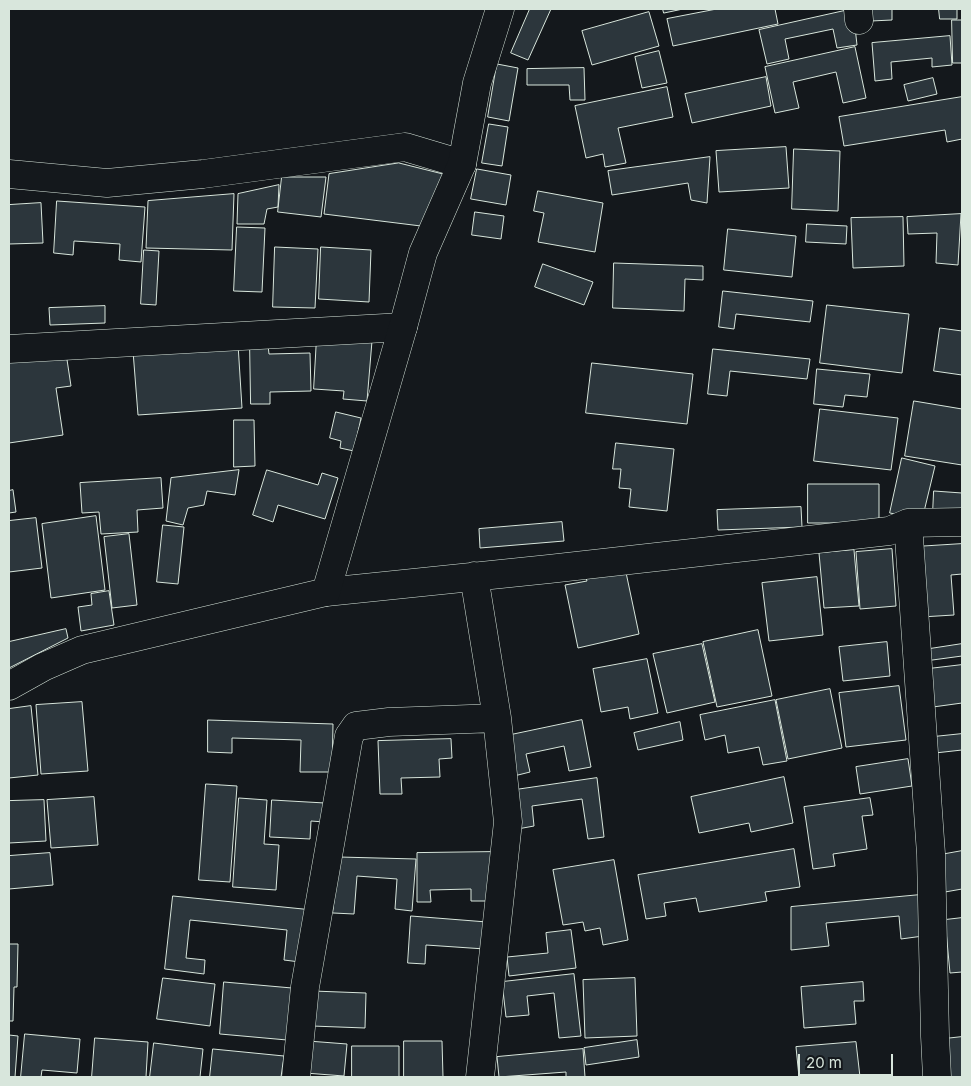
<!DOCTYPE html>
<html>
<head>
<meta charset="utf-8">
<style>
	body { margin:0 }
	#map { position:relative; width:971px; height:1086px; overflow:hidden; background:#14181c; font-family:Inter,sans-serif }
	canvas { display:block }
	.frame { position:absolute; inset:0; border:10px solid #d8e6dc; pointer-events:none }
	.scale { position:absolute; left:798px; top:1054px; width:95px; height:22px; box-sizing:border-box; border:2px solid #d8e6dc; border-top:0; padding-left:6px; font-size:15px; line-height:18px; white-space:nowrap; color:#d8e6dc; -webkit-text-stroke:4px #14181c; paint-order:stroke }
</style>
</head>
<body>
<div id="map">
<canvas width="971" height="1086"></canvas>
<div class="frame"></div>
<div class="scale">20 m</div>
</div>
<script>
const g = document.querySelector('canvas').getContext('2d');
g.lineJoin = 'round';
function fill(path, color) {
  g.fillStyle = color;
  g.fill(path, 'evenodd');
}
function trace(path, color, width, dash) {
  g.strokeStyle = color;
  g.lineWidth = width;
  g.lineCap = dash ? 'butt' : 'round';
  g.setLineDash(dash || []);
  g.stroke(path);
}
const building = new Path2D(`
	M530 9H551L528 60 511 53Z
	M663 9H683L664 13Z
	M717 9H775L778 24 673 46 667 19Z
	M853 9 857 45 837 48 833 29 785 39 789 59 767 64 759 30Z
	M871 9H892V20L871 21Z
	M939 9H957V19H940Z
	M649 12 659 46 592 65 582 31Z
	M952 20H962V63H953Z
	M950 36 952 65 932 67V58L891 62 892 79 875 81 872 43Z
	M855 47 866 98 843 103 836 72 793 82 799 108 775 113 765 67Z
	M659 51 667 83 642 88 635 57Z
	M497 64 518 68 509 121 488 117Z
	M584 68 585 100H570L569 85H527V69Z
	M766 77 771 106 692 123 685 94Z
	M933 78 937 94 908 101 904 85Z
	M667 87 673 117 618 128 626 163 605 167 603 154 586 158 575 106Z
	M962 97V139L947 142 945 130 844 146 839 117Z
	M489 124 508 127 502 166 482 163Z
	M786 147 789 188 719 192 716 151Z
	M794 149 840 151 838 211 792 209Z
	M710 157 707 203 691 200 688 183 612 195 608 171Z
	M399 163 443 174 429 227 324 214 329 174Z
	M477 169 511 175 506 205 471 199Z
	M282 177H326L321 217 278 212Z
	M279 185 278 207 267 209 264 224H237L238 194Z
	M538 191 603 203 595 252 538 242 544 213 534 211Z
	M234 194 232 250 146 248 148 201Z
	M57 201 145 207 141 262 119 260 120 244 74 241 73 255 54 253Z
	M41 203 43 243 9 244V205Z
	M475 212 504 216 501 239 472 235Z
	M961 214 958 265 936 263 937 233 908 234 907 217Z
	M903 217 904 266 853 268 851 218Z
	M807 224 847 226 846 244 806 242Z
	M237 227 265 228 262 292 234 291Z
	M728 229 796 236 792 277 724 270Z
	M275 247 318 249 315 308 273 307Z
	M321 247 371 250 369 302 319 299Z
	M144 250 159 251 156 305 141 304Z
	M614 263 703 266V280L685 279 684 311 613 308Z
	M543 264 593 282 584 305 535 287Z
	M723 291 813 301 810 322 736 314 734 329 719 327Z
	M827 305 909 314 902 373 820 363Z
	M105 306V323L50 325 49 308Z
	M940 328 962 331V375L934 371Z
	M317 337 372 341 367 401 343 399 344 391 314 389Z
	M238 344 242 408 138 415 133 351Z
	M250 345H268L269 354 310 353 311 391 270 392V404H251Z
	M713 349 810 359 807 379 730 371 727 396 708 394Z
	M66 353 71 386 56 388 63 435 9 443V361Z
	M592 363 693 374 687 424 586 413Z
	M817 369 870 374 867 397 845 395 843 407 814 404Z
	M914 401 962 409V465L905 456Z
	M820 409 898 418 891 470 814 461Z
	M336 412 361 418 354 451 340 448 341 441 330 438Z
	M234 420H254L255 466 234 467Z
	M616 443 674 449 667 511 629 507 631 489 619 488 621 469H613Z
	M902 458 935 466 922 520 890 513Z
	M239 470 235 495 207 491 204 505 188 508 183 525 166 521 171 478Z
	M267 470 318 485 322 473 338 478 325 519 278 505 273 522 253 515Z
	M161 478 163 508 137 510 138 532 101 534 99 512 82 513 80 483Z
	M808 484H879V523H808Z
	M13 490 16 512 9 513V491Z
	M934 491 962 493V515L933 513Z
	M801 507 802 527 718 530 717 510Z
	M96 516 105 590 51 598 42 524Z
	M36 518 42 568 9 572V521Z
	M562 522 564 541 480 548 479 529Z
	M163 525 184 527 178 584 157 582Z
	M129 534 137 605 112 608 104 537Z
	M962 544V574L951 575 954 615 921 617 914 547Z
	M892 549 896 606 860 609 856 552Z
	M854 550 859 606 824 608 819 553Z
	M624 563 639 634 578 648 565 585 587 581 584 572Z
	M817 577 823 635 769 641 762 583Z
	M109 591 114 625 81 631 78 607 92 605 91 594Z
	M66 629 68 638 9 668V642Z
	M758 630 772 696 717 707 703 642Z
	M887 642 890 676 843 681 839 647Z
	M702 644 715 702 667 713 653 654Z
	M962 644V656L925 661 923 650Z
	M647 659 658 713 630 719 628 707 601 712 593 669Z
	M962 665V703L933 707 928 669Z
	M899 686 906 740 846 747 839 693Z
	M830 689 842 748 788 759 776 700Z
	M775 700 787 761 763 765 759 747 728 753 725 735 705 740 700 715Z
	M82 702 88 771 41 774 36 705Z
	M31 706 38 775 9 778V709Z
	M208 720 333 724 332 772H300L301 740 232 738V753L208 752Z
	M582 720 591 767 569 771 564 746 526 754 530 772 514 776 506 736Z
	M680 722 683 740 638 750 634 733Z
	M962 734V750L935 753 933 737Z
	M451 739 452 758 439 759 440 777 401 778 402 794H380L378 741Z
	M908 759 912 786 860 794 856 767Z
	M784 777 793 823 751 832 749 823 699 833 691 797Z
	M597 778 604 837 588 839 582 799 532 806 534 826 512 830 515 790Z
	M206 784 237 786 230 882 199 880Z
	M94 797 98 845 51 848 47 800Z
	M239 798 267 800 264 844 279 845 276 890 233 887Z
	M870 798 873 815 862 816 867 849 833 854 835 866 813 869 804 807Z
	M44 800 46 841 9 843V801Z
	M272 800 325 803 324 822 311 821 310 839 270 837Z
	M794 849 800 887 765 892 767 901 699 912 696 898 664 903 666 916 646 919 638 875Z
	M962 851V889L945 892 940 855Z
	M492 852 493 901H471V889L430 890 431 902H417V853Z
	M50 853 53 885 9 889V856Z
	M339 857 416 859 412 911 395 909 397 879 357 876 354 914 333 913Z
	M614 860 628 940 603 945 600 928 585 931 583 922 563 925 553 870Z
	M920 895 923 936 901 939 899 916 826 923 829 946 791 950V907Z
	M173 896 313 910 308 963 284 960 287 930 190 920 186 958 205 960 204 974 165 969Z
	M411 916 487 922 485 949 426 945 425 964 408 963Z
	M962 918V972L950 973 945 920Z
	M571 930 576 968 509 976 507 957 548 953 546 933Z
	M9 944H18L17 987H14L13 1021H9Z
	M574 974 581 1036 559 1038 554 993 527 996 529 1015 506 1017 502 982Z
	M163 978 215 984 210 1026 157 1019Z
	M635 978 637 1036 585 1038 583 980Z
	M224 982 292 988 287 1040 220 1034Z
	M863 982 864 1001H854L856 1024 804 1028 801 987Z
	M313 991 366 993 365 1028 312 1026Z
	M25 1034 80 1039 77 1073 42 1070 41 1077H21Z
	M9 1035 18 1036 15 1077H9Z
	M962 1037V1077H947L944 1039Z
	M95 1038 148 1042 146 1077H92Z
	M637 1040 639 1057 586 1065 584 1048Z
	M308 1041 347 1044 344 1076 305 1073Z
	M404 1041H442L443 1077H404Z
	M856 1042 860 1077H799L796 1047Z
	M154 1043 203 1049 200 1077H150Z
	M352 1046H399V1077H352Z
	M213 1049 284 1056 281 1077H210Z
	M583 1049 585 1077H566V1072L499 1077 497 1057Z`);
fill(building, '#2c363c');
trace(building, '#d8e6dc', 1);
const street = new Path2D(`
	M858 9 859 20
	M9 174 107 183 203 174 405 147 462 164
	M9 349 403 327
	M908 523 931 854 935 1036 937 1077
	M474 576 497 718 508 822 480 1077
	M326 592 549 569 889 531 908 523 962 522
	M296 1077 305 987 349 736 356 726 389 722 497 718`);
const secondary = new Path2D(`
	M9 686 43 667 82 650 326 592 403 327 423 253 462 164 477 83 500 9`);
trace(street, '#d8e6dc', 29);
trace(secondary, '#d8e6dc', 29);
trace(street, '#14181c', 28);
trace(secondary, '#14181c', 28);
</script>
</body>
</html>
